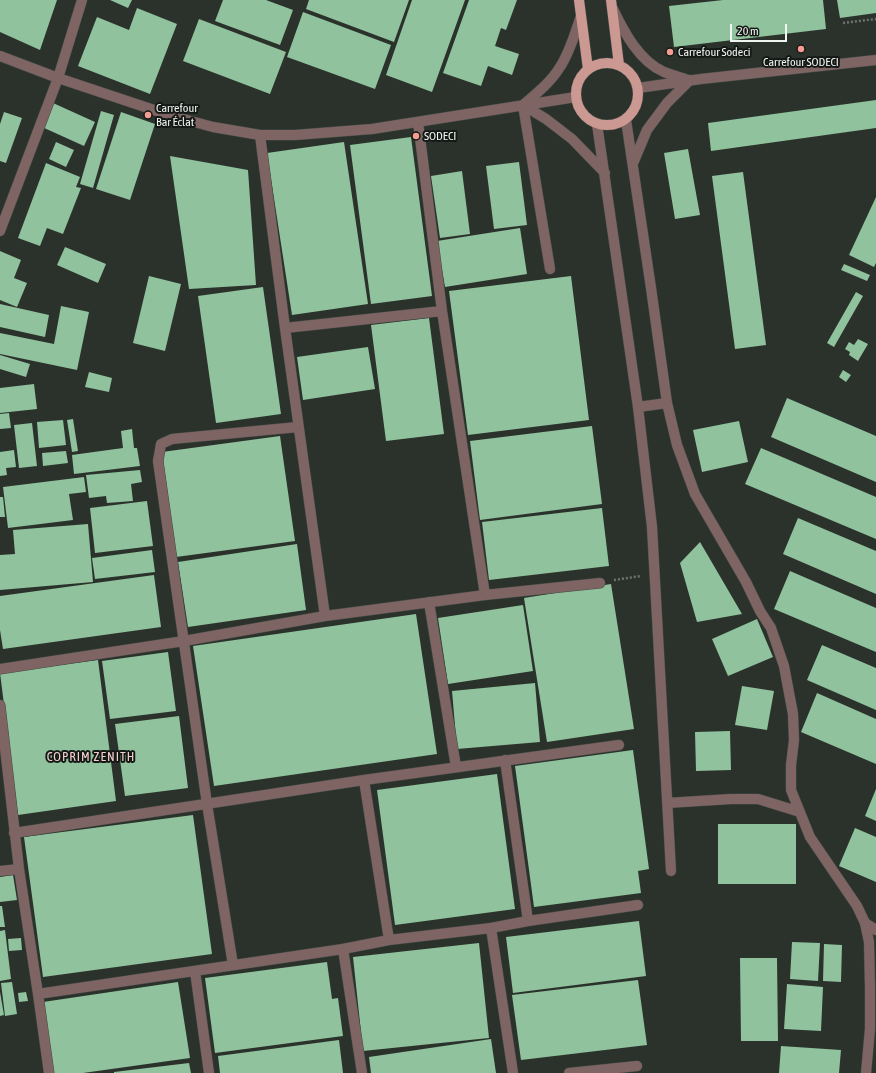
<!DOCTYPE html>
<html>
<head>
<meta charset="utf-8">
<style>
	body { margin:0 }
	#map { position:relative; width:876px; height:1073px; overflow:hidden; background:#2b322c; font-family:"Asap Condensed",sans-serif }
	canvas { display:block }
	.scale { position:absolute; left:730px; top:24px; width:57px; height:18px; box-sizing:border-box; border:2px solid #f0f5f1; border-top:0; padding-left:5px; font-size:12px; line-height:14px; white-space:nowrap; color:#f0f5f1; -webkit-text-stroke:3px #151916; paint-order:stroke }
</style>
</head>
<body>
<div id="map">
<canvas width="876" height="1073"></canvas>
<div class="scale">20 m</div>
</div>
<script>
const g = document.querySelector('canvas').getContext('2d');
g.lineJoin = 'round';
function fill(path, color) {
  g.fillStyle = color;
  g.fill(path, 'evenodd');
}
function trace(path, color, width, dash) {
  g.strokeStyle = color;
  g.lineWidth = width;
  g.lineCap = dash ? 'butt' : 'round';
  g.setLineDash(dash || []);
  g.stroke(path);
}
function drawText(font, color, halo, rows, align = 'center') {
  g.font = font + ' "Asap Condensed",sans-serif';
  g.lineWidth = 4;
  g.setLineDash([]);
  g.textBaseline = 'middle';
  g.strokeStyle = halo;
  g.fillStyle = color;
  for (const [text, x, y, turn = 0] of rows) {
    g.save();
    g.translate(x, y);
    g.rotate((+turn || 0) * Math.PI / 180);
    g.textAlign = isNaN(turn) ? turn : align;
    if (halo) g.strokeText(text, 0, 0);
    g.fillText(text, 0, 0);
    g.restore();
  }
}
fill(new Path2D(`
	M0 0H57L40 50 0 32Z
	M110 0H132L128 8Z
	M223 0H266L293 10 280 45 215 21Z
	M309 0H409L394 42 306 9Z
	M412 0H465L432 92 386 75Z
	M469 0H517L506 30 501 28 495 46 519 54 512 75 488 66 481 86 443 73Z
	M723 0H823L826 29 674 47 669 6Z
	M837 0H876V13L840 18Z
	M137 8 177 24 150 94 78 66 97 17 129 30Z
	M303 12 391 45 375 89 287 57Z
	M199 19 286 52 270 94 183 61Z
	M876 100V128L711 151 708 123Z
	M53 103 95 122 84 146 42 127Z
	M101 111 114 115 93 188 80 184Z
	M4 112 22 118 6 163 0 161V124Z
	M121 112 155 124 130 200 96 189Z
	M411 137 432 296 371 304 350 145Z
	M56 142 74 150 66 167 49 159Z
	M344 142 368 304 292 315 267 153Z
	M688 149 700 215 675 219 664 153Z
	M170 156 248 170 256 285 189 289Z
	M519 162 527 225 494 229 486 166Z
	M46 163 80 177 76 187 81 188 63 234 47 228 40 246 18 238Z
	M462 171 470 234 440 238 431 176Z
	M743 172 766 345 735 349 712 176Z
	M876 197V263L874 267 849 255Z
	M520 228 527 274 445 287 437 241Z
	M65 247 106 264 98 283 57 265Z
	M0 251 21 260 14 278 27 283 17 307 0 300Z
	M844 264 870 275 867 281 841 270Z
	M149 276 181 284 165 351 133 343Z
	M571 276 589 420 468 435 449 291Z
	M263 287 281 414 216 423 198 296Z
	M856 292 863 296 834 347 827 343Z
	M0 304 49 315 45 337 0 327Z
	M61 306 89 312 77 370 0 354V333L54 344Z
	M429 318 444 434 386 441 371 325Z
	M858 339 868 344 858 361 849 355 850 352 845 349 849 342 854 345Z
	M368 347 375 389 303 400 297 357Z
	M0 355 30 364 26 377 0 369Z
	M843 370 851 375 846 382 839 377Z
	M89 372 112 378 109 392 85 387Z
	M34 384 37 409 0 413V388Z
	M787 398 876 436V482L771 437Z
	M9 413 11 428 0 429V414Z
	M73 419 78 451 72 452 67 420Z
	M63 420 66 445 39 448 37 422Z
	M739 421 748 462 702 472 693 430Z
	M32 423 37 466 19 468 14 425Z
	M592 426 602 504 480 520 470 441Z
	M132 429 134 448H137L140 466 74 474 72 455 123 448 121 431Z
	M280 436 295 541 176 557 162 452Z
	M761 448 876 497V539L745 484Z
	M14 450 16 467 6 468 7 475 0 476V452Z
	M66 451 68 463 43 466 42 453Z
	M140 470 142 482 131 484 133 501 107 503 106 496 89 498 86 475Z
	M84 477 86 492 69 494 73 520 8 528 3 487Z
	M0 497H3L5 517H0Z
	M147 501 153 546 95 553 90 508Z
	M602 508 609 566 489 580 482 522Z
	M798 518 876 551V594L783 554Z
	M88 524 93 582 0 590V555L15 554 13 530Z
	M700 542 742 614 697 622 680 563Z
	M297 544 306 610 188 627 178 562Z
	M152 550 155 572 95 579 92 558Z
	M790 571 876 608V652L774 609Z
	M154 575 161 627 3 649 0 630V596Z
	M611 584 634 729 547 742 524 598Z
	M523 605 533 671 448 684 438 618Z
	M416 614 437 754 214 786 193 646Z
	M757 619 773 657 728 676 712 639Z
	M822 645 876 668V710L807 680Z
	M168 652 176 711 110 719 102 661Z
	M98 660 116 801 18 815 0 673Z
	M535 683 540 742 457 749 452 691Z
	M742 686 774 691 767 730 735 725Z
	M817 693 876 719V764L801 732Z
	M179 716 188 788 125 796 115 724Z
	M730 731 731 770 696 771 695 732Z
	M633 750 649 869 638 871 641 893 534 907 515 766Z
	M497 774 515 909 395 925 377 790Z
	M876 789V821L865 816Z
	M193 815 212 954 43 977 24 837Z
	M718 824H796V884H718Z
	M855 828 876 837V882L839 866Z
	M13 875 17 900 0 902V877Z
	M0 906H2L5 927H0Z
	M639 921 646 976 513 993 506 937Z
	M5 930 11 979 0 981V931Z
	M21 938 22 950 9 951 8 939Z
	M792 942 820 943 818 981 790 979Z
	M479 943 489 1038 363 1051 353 957Z
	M824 944 842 945 841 982 823 981Z
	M740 958H777L778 1041H741Z
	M327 962 332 999 338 998 343 1036 215 1053 205 978Z
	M638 980 647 1045 521 1060 512 995Z
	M12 982 17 1014 5 1016 1 983Z
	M178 982 190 1058 83 1073H54L43 1002Z
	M787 984 823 987 821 1031 784 1029Z
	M0 992 4 1015 0 1016Z
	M26 992 28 1001 19 1002 18 993Z
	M491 1039 496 1073H371L369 1057Z
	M339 1040 343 1073H220L218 1056Z
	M781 1046 841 1050 839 1073H779Z
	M189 1063 191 1073H114V1072Z`), '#90c29d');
const minor = new Path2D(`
	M613 9C624 32 639 61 664 72 672 75 680 77 688 80
	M0 56 58 78 172 116 213 127 260 135H295L372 129 576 97
	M638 88 701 79 876 60
	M523 105 550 269
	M523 105C536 94 551 82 560 67 570 52 575 33 581 16
	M523 105 546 119 572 139 605 173
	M626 120 651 288 667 403 677 445 695 494 746 582 760 611 771 628 784 666 793 714 794 740 791 765V790L810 837 857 906 865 923 869 942 870 987V1029L866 1073
	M418 122 442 311 485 595
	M597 124 638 407 652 527 671 871
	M260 135 285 328 325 616
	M634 161 647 130 667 103 690 80
	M0 231 58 78 82 0
	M285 328 442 311
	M638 407 667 403
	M429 602 456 767
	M0 669 184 641 325 616 485 595 600 583
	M0 705 19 869 38 994 49 1073
	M505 760 528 921
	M364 780 389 940
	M667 803 731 799H758L800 812
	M14 833 364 780 619 745
	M0 871 19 869
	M865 923 876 930
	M491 928 513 1073
	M343 949 362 1073
	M233 965 207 804 158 461 161 444 172 439 298 427
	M195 971 209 1073
	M38 994 343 949 389 940 491 928 528 921 638 905
	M569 1073 637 1066`);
const major = new Path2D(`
	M579 0 588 69
	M611 0 619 65
	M576 94a31 31 0 1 1 62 0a31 31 0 1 1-62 0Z`);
trace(minor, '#474d48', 11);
trace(major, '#474d48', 11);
trace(new Path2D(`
	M843 23 876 19
	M614 580 641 576`), '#6e746f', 2.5, [2, 2]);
trace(minor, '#7e6462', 10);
trace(major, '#cc9892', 10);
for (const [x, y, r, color] of [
	[801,49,4,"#f59c93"],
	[670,52,4,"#f59c93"],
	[148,115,4,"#f59c93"],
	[416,136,4,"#f59c93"]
]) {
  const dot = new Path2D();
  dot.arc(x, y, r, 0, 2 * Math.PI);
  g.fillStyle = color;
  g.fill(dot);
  trace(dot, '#151916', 1.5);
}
drawText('12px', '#f0f5f1', '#151916', [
	["Carrefour Sodeci",678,52],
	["Carrefour SODECI",801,62,"center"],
	["Carrefour",156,108],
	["Bar Éclat",156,122],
	["SODECI",424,136]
], 'left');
g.letterSpacing = '1px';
drawText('13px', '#f3d0cc', '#151916', [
	["COPRIM ZENITH",91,757]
]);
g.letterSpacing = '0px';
</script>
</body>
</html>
